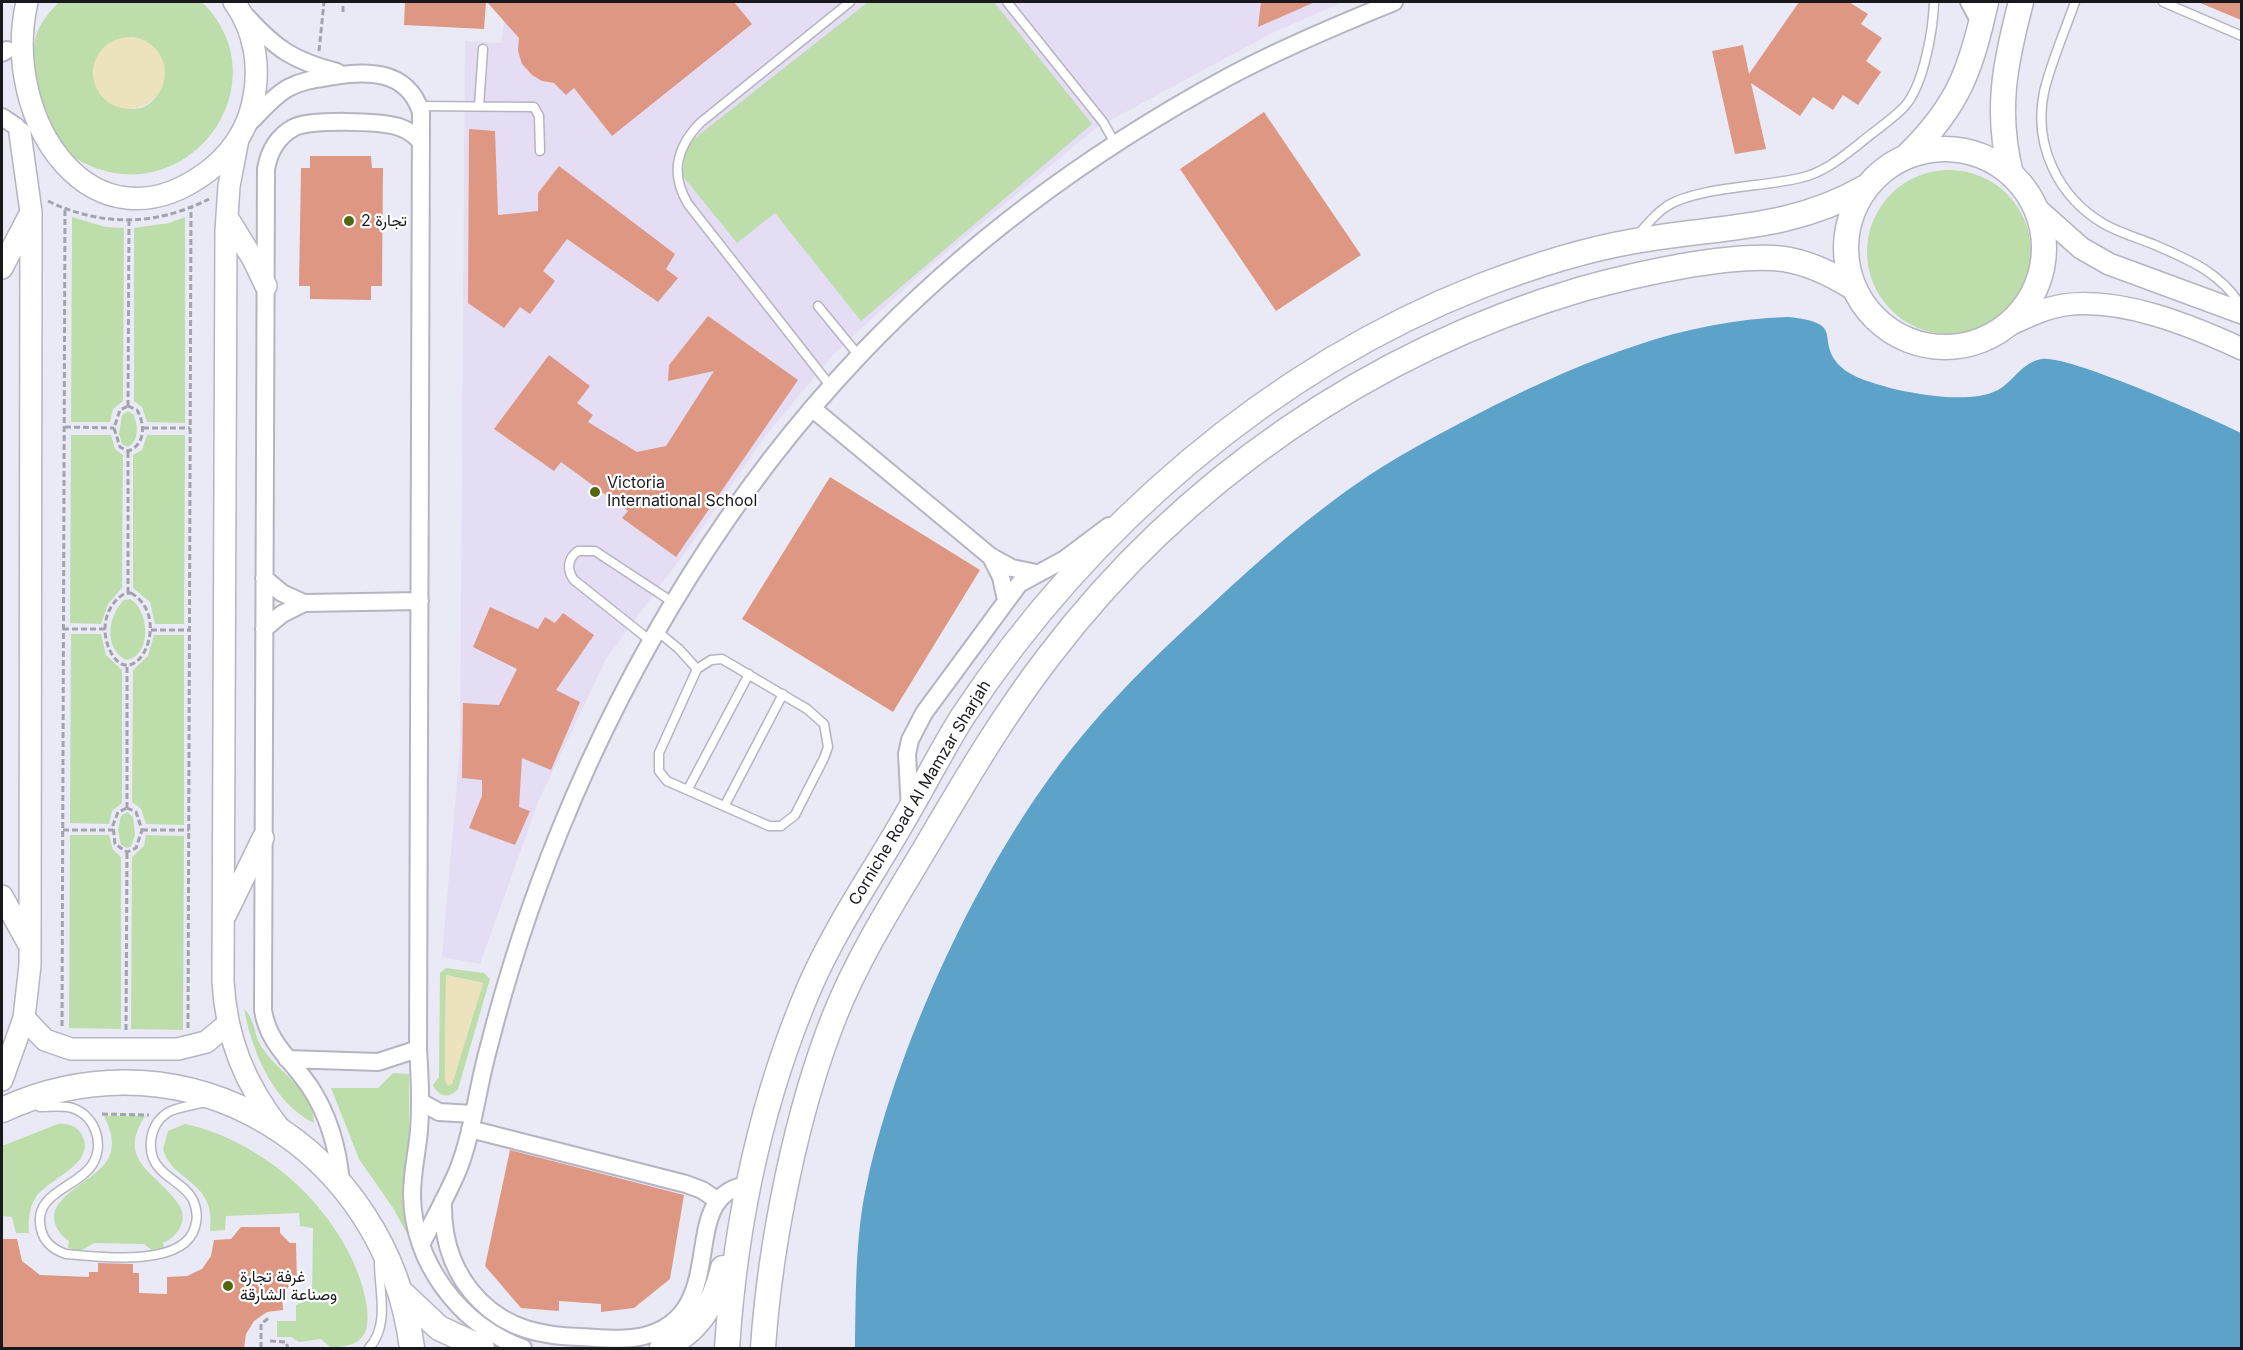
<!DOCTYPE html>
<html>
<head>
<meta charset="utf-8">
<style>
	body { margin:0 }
	#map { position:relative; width:2243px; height:1350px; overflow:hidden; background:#eaeaf6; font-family:Inter,sans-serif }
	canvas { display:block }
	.frame { position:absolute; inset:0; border:3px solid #19191d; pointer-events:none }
</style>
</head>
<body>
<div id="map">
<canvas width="2243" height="1350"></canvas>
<div class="frame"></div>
</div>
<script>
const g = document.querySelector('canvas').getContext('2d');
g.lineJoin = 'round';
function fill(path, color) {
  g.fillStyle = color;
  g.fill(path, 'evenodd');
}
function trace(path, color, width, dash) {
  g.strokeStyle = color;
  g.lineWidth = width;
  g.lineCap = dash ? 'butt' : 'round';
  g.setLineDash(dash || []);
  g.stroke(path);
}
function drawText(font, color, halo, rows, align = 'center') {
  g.font = font + ' Inter,Vazirmatn,sans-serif';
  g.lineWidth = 4.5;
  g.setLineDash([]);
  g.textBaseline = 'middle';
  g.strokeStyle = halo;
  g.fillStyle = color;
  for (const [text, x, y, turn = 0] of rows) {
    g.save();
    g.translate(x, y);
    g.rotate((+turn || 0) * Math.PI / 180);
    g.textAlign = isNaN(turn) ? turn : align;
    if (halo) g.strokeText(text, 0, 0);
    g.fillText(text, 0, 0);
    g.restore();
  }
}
fill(new Path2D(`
	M507 2H1343L1274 32 1096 128 916 278 833 355 765 436 689 547 606 659 538 802 480 964 442 957 460 748 465 41 501 43Z`), '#e5ddf3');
fill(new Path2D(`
	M59 2H202C284 83 188 214 84 163 70 156 50 140 44 126 40 115 40 101 38 89 32 50 28 33 59 2ZM132 37C182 46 167 110 133 109 123 108 111 100 102 96 81 66 100 43 132 37Z
	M868 2H994L1092 124 861 321 775 213 737 243 682 175 686 150 695 138Z
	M1867 252a82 82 0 1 1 164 0a82 82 0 1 1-164 0Z
	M72 217 106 227 124 228 123 401 113 409 110 422H71Z
	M185 217V423L147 422 142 407 134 401V228L169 223Z
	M128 411 134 415C138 426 139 441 128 447L122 444 119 434 122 415Z
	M71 435H111L115 449 123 455 122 588 108 604 101 624 70 623Z
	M147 435H185L184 624H155L150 602 133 588V455L142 450Z
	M130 599C150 610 152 657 126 660 103 648 108 615 124 600Z
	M71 634H101L106 655 122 670V803L112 811 109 824 70 823Z
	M154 635H184V825L146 824 141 809 132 802 133 670 148 656Z
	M127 812 133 817 135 835 131 846 127 848 121 845 118 830 121 816Z
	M70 835H109L113 850 121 857V1029L69 1028Z
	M146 835 184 836 183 1030 131 1029 132 857 144 846Z
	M446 968 484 973 490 979 458 1089C450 1099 438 1097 433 1085L439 1077 440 973ZM446 975 483 983 452 1084 445 1078Z
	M244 1009C256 1020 253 1035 263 1049 279 1073 314 1090 314 1123 273 1103 252 1051 244 1009Z
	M393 1073 409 1074V1237L393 1208 359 1159 331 1088H378Z
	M104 1116H145C116 1161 156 1172 177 1202 190 1218 179 1236 163 1243L164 1248 154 1252 144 1244 94 1243 80 1251 68 1248 69 1241C55 1232 48 1214 61 1201 86 1173 130 1168 104 1116Z
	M58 1124C68 1123 77 1126 82 1135 97 1164 49 1178 36 1197 29 1208 28 1220 29 1233H16L12 1217 2 1216V1146Z
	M185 1124C219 1131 253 1149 280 1170 321 1202 360 1255 367 1308 368 1320 369 1333 358 1341 350 1347 340 1346 331 1348L321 1339 299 1342 291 1337H277V1321H296V1305L306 1301V1296H312L313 1228 300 1226 299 1213 226 1216 225 1230 210 1231C217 1180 172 1183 163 1149L168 1131Z`), '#bdddab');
fill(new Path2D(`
	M93 73a36 36 0 1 1 72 0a36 36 0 1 1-72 0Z
	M446 975 483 983 452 1084 448 1086 445 1080Z`), '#ece2bd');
fill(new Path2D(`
	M1788 317C1848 323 1814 339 1840 366 1852 378 1874 383 1890 388 1919 395 1971 404 1998 390 2014 381 2022 362 2042 359 2069 355 2211 418 2241 433V1348H855C856 1294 855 1236 867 1183 899 1036 989 844 1087 730 1125 685 1167 645 1210 606 1259 560 1311 514 1368 476 1407 450 1451 428 1493 406 1587 360 1682 320 1788 317Z`), '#5ca2c9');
fill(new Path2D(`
	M405 2H486L484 29 404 25Z
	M487 2H734L752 24 612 136 574 88 566 95 554 83 542 81 532 75 522 64 518 51 519 38Z
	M1261 2H1315L1258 27Z
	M1799 2H1849L1868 14 1861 24 1882 38 1866 61 1881 72 1858 105 1843 95 1833 110 1813 97 1800 116 1751 83 1766 149 1735 154 1712 51 1743 45 1749 74Z
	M2198 2H2241V20Z
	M1264 112 1361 255 1276 311 1180 169Z
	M469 129 495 131 498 215 538 211V193L559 166 675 254 666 269 678 278 658 302 567 239 543 271 555 281 530 314 520 307 504 328 468 303Z
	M310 156H371L372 168H383L382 286H371V300L310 299V286H299L301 168H310Z
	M708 316 798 380 676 557 622 518 628 511 561 462 554 471 494 429 549 355 590 386 577 403 593 415 588 422 637 452 666 446 714 371 668 381 669 365Z
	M830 477 980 570 893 712 742 619Z
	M490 607 538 629 545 617 555 623 563 613 594 635 556 690 580 702 551 770 522 758 519 807 530 811 515 845 469 828 482 796V780L462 778 463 703 499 705 517 669 473 647Z
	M510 1150 684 1195 670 1279 634 1308 601 1312V1304L559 1301V1311L521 1308 485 1266Z
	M241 1227H280V1233L290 1243H296L297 1285H290L282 1295 283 1310 267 1312 254 1321 246 1334 244 1348H2V1239H17L22 1261 40 1275 89 1277V1272H98V1263L133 1264V1273H139V1293L167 1294V1277L187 1276 202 1269 211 1256 214 1240 231 1239Z`), '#de9783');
const service = new Path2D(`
	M1007 2 1103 122 1116 145
	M2075 2C2065 31 2051 62 2044 92 2033 145 2058 197 2104 224 2120 233 2138 238 2155 245 2190 260 2221 273 2242 307
	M2163 2 2242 36
	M419 106 534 107 539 116 540 151
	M479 106 483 49
	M1638 235C1646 225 1655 214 1667 206 1697 187 1763 187 1800 178 1823 173 1841 158 1859 144 1874 131 1892 120 1905 106 1924 84 1933 30 1934 2
	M818 306 859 356
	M832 388 688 204C670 174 676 148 700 123L850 2
	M657 631 679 649 697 669
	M652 642 574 580C566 569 568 558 578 551H595L674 603
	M722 659 807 709 824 724 828 747 824 758 795 815 781 826H769L667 781 659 771V753L697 669 711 660Z
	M688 789 749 674
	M725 805 783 694
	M40 1107C49 1107 59 1106 68 1107 94 1112 106 1143 92 1165 77 1188 32 1193 41 1229 44 1243 54 1250 66 1254 99 1257 184 1268 195 1227 198 1218 197 1209 193 1200 186 1186 170 1180 160 1169 145 1153 149 1125 167 1113 177 1107 191 1106 202 1103
	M369 1348C390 1325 379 1291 379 1263`);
const minor = new Path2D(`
	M1969 2 1981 24
	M247 17C276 49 294 61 337 72
	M2 53 7 50
	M2 117 17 127
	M247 125C260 113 272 97 288 88 301 81 314 79 328 77 366 70 407 69 421 112L418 1049C420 1077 421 1104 419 1131 417 1152 412 1173 412 1195 413 1263 460 1325 523 1348
	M813 409 990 556 1012 568 1036 573
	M991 557 1001 577 1006 600
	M264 578 282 593 304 603 420 601
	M264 629 282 614 304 603
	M910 810 907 754 910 740 924 713 1019 584 1065 559 1109 526
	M287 1059 378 1062 418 1049
	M421 1102 439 1112 473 1114
	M470 1129 686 1184 702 1190 717 1200
	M341 1183C338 1148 329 1116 310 1087 292 1060 268 1044 263 1010L266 169C269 152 277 137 293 128 310 119 380 121 399 127 408 130 415 135 421 142
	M443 1201C442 1239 453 1274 480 1301 508 1329 542 1336 580 1337 601 1338 624 1341 644 1336 735 1313 673 1193 749 1185
	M421 1245C433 1220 447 1196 458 1170 473 1132 477 1090 488 1050 507 975 531 901 560 830 630 658 731 491 859 356 965 244 1093 150 1228 77 1282 48 1337 25 1394 2`);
const tertiary = new Path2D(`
	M27 2C0 121 93 257 207 172 229 156 246 132 252 106 261 70 256 32 234 2
	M238 139 229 186 226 231 223 981C226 1038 245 1085 280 1129
	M2035 207 2081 248 2109 264 2242 313
	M227 217 253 259 266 286
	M2 268 29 216
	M2007 326C2025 318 2044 308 2064 305 2121 297 2190 325 2242 349
	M2 896 28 943
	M226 914 263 838
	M24 1018 45 1040 71 1049H178L206 1042 228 1024
	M2 1080 24 1018 30 965 31 212 20 133`);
const secondary = new Path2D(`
	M1846 248a99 99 0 1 1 198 0a99 99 0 1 1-198 0Z
	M1908 155C1959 105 1971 69 1986 2
	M2011 174C1995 111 2005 63 2021 2
	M2 1110C189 1024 387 1150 412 1348
	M404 1295 439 1328 482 1348
	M662 1348C697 1333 715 1304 723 1268
	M727 1348C735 1226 761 1100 810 986 837 924 877 868 910 809 928 778 944 746 963 716 1088 527 1270 369 1481 286 1530 267 1583 250 1635 241 1718 226 1790 231 1866 187
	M763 1348C770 1245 796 1112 835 1015 860 952 899 893 933 835 969 774 1005 713 1049 656 1182 481 1371 351 1582 289 1633 275 1732 252 1784 259 1810 263 1832 274 1854 288`);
trace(service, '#b5b4c0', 11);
trace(minor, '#b5b4c0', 20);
trace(tertiary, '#b5b4c0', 24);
trace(secondary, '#b5b4c0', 27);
trace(new Path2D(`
	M343 12V2
	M319 51 324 2
	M48 201C102 227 156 226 209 199
	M128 406 129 221
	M128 406 137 410C145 423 146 445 128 451L120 447 114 428 120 410Z
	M65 427 114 428
	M143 428H190
	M128 593V451
	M131 593C173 617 137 691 113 656 108 648 105 639 105 629 105 615 112 601 124 594Z
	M63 629H105
	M151 630H190
	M127 808V666
	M127 808 136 812 142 830 136 848 127 852 115 844 113 825 118 812Z
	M63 830H113
	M142 830H189
	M62 1026 65 210
	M188 1028 191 208
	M126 1030 127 852
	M102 1114 149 1115
	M270 1341 286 1342 288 1348
	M261 1348V1324L270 1317`), '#a3a3ac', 3, [6, 3]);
trace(service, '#fff', 8);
trace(minor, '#fff', 16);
trace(tertiary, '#fff', 21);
trace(secondary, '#fff', 24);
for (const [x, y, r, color] of [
	[349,221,6,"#546610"],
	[595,492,6,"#546610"],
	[228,1286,6,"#546610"]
]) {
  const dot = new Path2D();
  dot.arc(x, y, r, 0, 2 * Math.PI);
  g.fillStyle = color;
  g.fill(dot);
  trace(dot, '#fff', 2);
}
drawText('16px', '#19191d', '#fff', [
	["تجارة 2",361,221],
	["Victoria",607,483],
	["International School",607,501],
	["غرفة تجارة",240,1277],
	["وصناعة الشارقة",240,1295]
], 'left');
drawText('16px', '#19191d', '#fff', [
	["Corniche Road Al Mamzar Sharjah",920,793,-59]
]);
</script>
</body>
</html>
